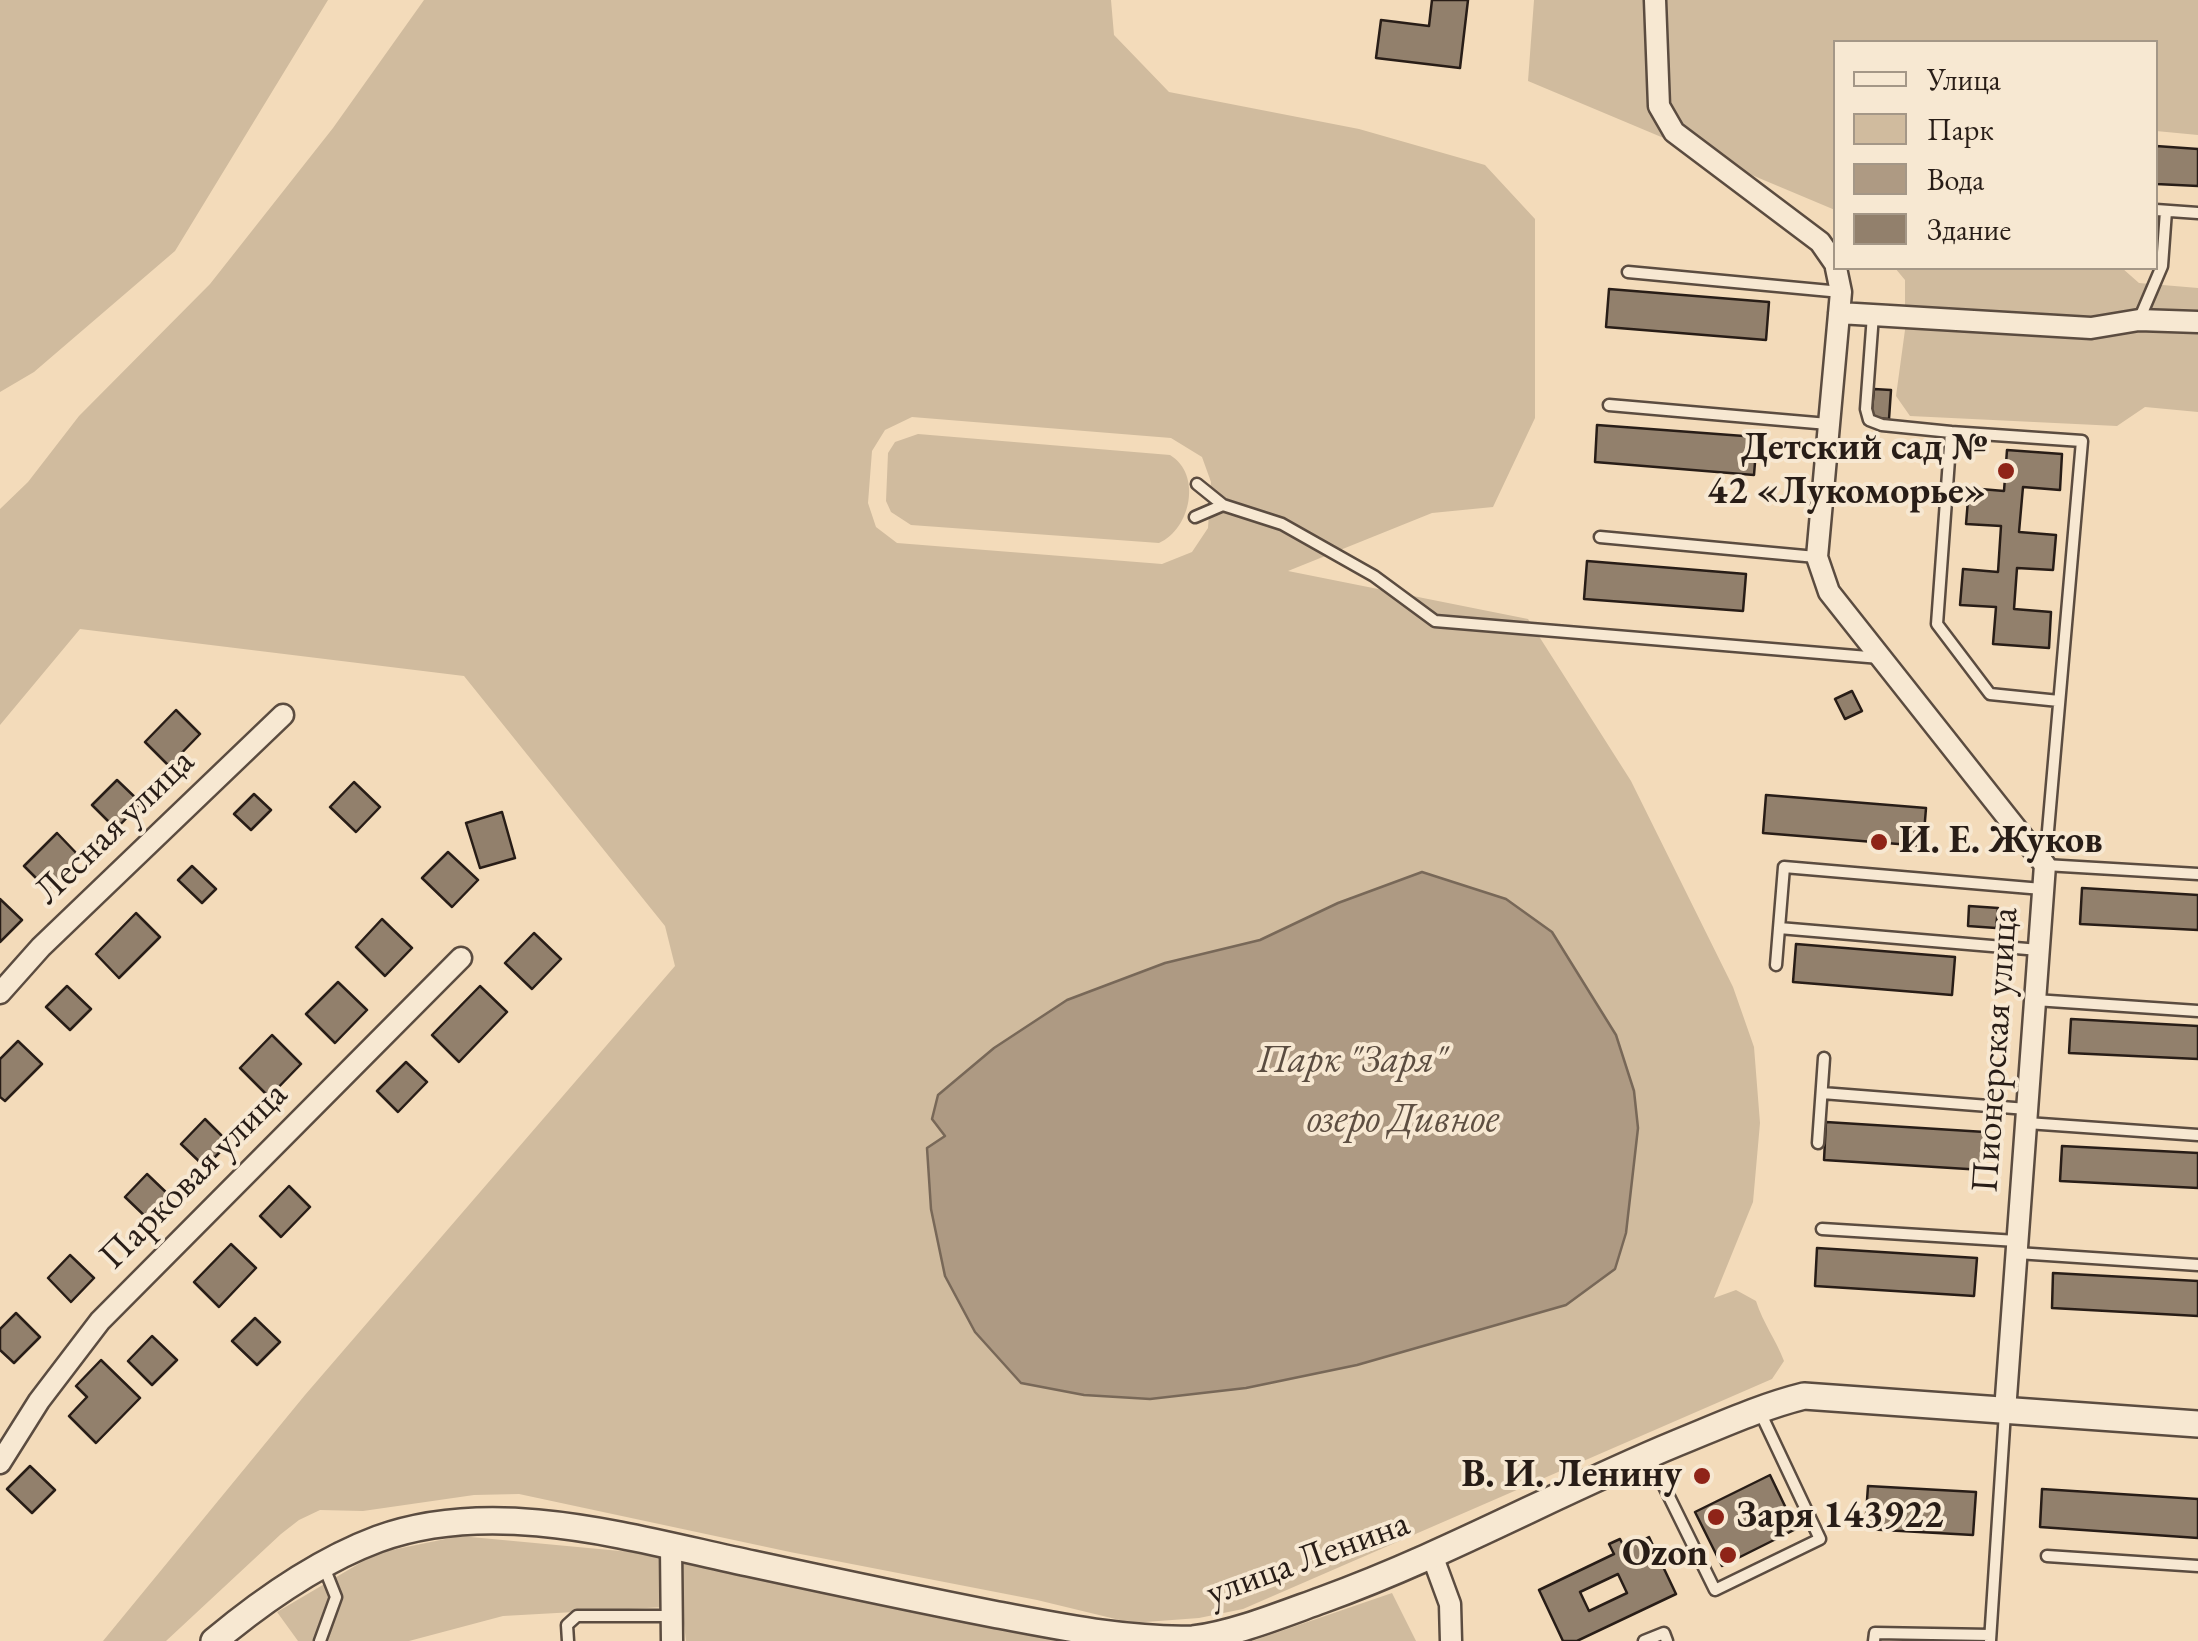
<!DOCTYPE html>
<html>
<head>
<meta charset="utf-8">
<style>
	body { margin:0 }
	#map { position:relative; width:2198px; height:1641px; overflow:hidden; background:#f3dbba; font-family:"EB Garamond",serif }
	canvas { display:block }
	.legend { position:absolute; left:1833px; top:40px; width:325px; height:230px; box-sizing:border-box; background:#f7e8d2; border:2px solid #a49787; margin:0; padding:12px 18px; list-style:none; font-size:30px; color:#281d17 }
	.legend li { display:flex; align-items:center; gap:20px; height:50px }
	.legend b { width:50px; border:2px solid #a49787 }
</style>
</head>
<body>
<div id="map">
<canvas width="2198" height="1641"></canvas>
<ul class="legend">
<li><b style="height:12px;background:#f7e8d2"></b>Улица</li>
<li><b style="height:28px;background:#d0bb9e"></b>Парк</li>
<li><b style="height:28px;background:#ae9a83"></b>Вода</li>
<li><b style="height:28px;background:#92806c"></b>Здание</li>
</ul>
</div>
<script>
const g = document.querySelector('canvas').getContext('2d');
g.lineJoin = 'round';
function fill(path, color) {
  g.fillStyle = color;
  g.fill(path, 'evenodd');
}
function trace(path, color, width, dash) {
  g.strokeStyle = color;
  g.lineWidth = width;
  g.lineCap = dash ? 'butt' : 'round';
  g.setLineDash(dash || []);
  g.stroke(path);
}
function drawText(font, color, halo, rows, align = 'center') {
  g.font = font + ' "EB Garamond",serif';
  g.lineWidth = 8;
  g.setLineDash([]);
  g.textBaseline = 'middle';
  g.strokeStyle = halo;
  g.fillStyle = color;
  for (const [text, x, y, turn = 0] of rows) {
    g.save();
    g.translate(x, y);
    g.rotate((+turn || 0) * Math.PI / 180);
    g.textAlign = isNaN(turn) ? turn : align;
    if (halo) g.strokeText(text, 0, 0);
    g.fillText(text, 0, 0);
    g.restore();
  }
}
fill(new Path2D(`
	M0 0H328L175 251 34 372 0 392Z
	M424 0H1111L1114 35 1169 92 1359 129 1485 165 1535 219V418L1493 507 1432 513 1288 571 1528 619 1631 781 1733 987 1754 1047 1760 1123 1753 1202 1714 1298 1736 1290 1756 1301C1763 1323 1776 1340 1784 1361L1772 1379 1243 1609 1199 1618 1132 1623 1037 1600 790 1552 519 1494 474 1495 363 1511 320 1510 299 1520 281 1534 166 1641H103L305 1395 675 966 665 926 464 676 80 629 0 725V509L28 482 79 416 210 284 333 128ZM912 417 1171 438 1202 457 1211 482 1208 528 1192 552 1162 564 897 543 876 527 868 503 872 451 885 430Z
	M1534 0H2198V135L2156 131V42H1836L1835 210 1528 81Z
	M1895 268H2122L2139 283 2198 288V412L2145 407 2117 426 1910 416 1896 396 1905 330V280Z
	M918 434 1170 455C1202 474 1191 529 1159 543L911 525 891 512 886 501 888 453 895 442Z
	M460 1536 631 1552 1059 1641H686L682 1606 503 1616 409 1641H298L277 1612 377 1553Z
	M1392 1593 1416 1641H1252Z`), '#d0bb9e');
const water = new Path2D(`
	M1422 872 1506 899 1552 932 1616 1035 1634 1091 1638 1128 1626 1233 1615 1269 1566 1305 1357 1365 1246 1388 1150 1399 1084 1395 1021 1383 975 1332 945 1276 931 1209 927 1148 945 1136 932 1119 938 1095 994 1048 1067 1000 1165 963 1260 940 1338 903Z`);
fill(water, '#ae9a83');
trace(water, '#786858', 2.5);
const building = new Path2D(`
	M1432 0H1468L1460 68 1376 58 1381 20 1429 26Z
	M2156 146 2198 149V186L2156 184Z
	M1609 289 1769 302 1766 340 1606 327Z
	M1874 389 1891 390 1889 419 1871 418Z
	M1597 425 1757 437 1754 475 1595 462Z
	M2007 450 2062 454 2060 490 2023 487 2019 532 2056 535 2053 570 2017 568 2014 609 2051 612 2049 648 1993 644 1996 607 1960 605 1963 569 1998 572 2001 526 1966 524 1969 488 2004 491Z
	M1587 561 1746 574 1743 611 1584 599Z
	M1852 691 1862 711 1845 719 1835 699Z
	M176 710 200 734 169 766 145 742Z
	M117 780 141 803 116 829 92 805Z
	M354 782 380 807 356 832 330 807Z
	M254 794 271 810 251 830 234 814Z
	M1766 795 1926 808 1923 846 1763 833Z
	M502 812 515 858 480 868 466 823Z
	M57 833 80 857 48 890 24 866Z
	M448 852 478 880 452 907 422 878Z
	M192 866 216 889 202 903 178 880Z
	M2082 888 2198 895V930L2080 924Z
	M0 899 22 920 0 942Z
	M1969 906 1998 908 1996 928 1968 926Z
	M136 913 160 937 119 978 96 954Z
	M382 919 412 948 385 976 356 947Z
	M534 933 561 959 532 989 505 963Z
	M1796 944 1955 957 1952 995 1793 982Z
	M338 982 367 1010 335 1043 306 1014Z
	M67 986 91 1009 70 1030 46 1007Z
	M480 986 507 1012 459 1062 432 1035Z
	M2071 1019 2198 1026V1059L2069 1053Z
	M272 1035 301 1064 269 1097 240 1068Z
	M18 1041 42 1064 5 1101 0 1097V1059Z
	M406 1062 427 1082 398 1112 377 1091Z
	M205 1119 229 1143 205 1167 181 1144Z
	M1826 1122 1985 1132 1983 1170 1824 1160Z
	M2062 1146 2198 1153V1188L2060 1181Z
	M147 1174 171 1197 149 1220 125 1197Z
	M289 1186 310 1207 281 1237 260 1216Z
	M231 1244 256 1268 219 1307 194 1282Z
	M1817 1248 1977 1258 1974 1296 1815 1286Z
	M70 1255 94 1278 71 1302 48 1278Z
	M2053 1273 2198 1281V1316L2052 1308Z
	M16 1313 40 1337 14 1363 0 1350V1329Z
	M255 1318 280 1342 257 1365 232 1341Z
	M152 1336 177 1360 152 1385 128 1361Z
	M101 1360 140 1398 96 1443 69 1416 87 1397 76 1386Z
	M30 1466 55 1490 32 1513 7 1489Z
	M1770 1475 1796 1529 1722 1566 1695 1512Z
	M1868 1486 1976 1492 1973 1535 1865 1529Z
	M2042 1489 2198 1499V1538L2040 1527Z
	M1649 1537 1676 1594 1577 1641H1563L1539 1590 1614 1554 1609 1544 1620 1539 1625 1549ZM1618 1574 1627 1593 1589 1611 1580 1592Z`);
fill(building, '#92806c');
trace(building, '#281d17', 2.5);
const service = new Path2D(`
	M2156 210 2198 213
	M1628 272 1841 292
	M1873 315 1866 409 1869 420 1882 425 1951 432 1937 624 1990 694 2059 701
	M2139 320 2162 266 2166 211
	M1609 405 1828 424
	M1951 432 2082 441 2045 865 2198 874
	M1197 484 1223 505 1282 524 1374 576 1435 621 1880 658
	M1195 517 1223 505
	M1600 537 1816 557
	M2039 950 1779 928 1784 867 2042 889
	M1776 965 1779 928
	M2035 1000 2198 1011
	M1822 1093 2027 1109
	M2027 1123 2198 1135
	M1818 1143 1824 1058
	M1822 1229 2017 1241
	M2017 1253 2198 1265
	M1649 1456 1715 1590 1820 1539 1760 1412
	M2047 1556 2198 1566
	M320 1641 336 1597 324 1567
	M568 1641 567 1625 577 1616H672
	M1644 1641 1664 1633 1667 1641
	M1874 1641 1875 1633 1990 1635
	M1990 1641 2005 1412`);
const minor = new Path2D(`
	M1655 0 1659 106 1674 132 1820 242 1836 265
	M1836 268 1841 292 1817 557 1829 592 2045 865 2005 1411
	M1839 313 2091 328 2139 320 2198 322
	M0 993 41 947 283 715
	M0 1463 39 1401 100 1321 461 958
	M671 1547 672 1641
	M1432 1555 1450 1604 1451 1641`);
const tertiary = new Path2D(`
	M214 1641C262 1601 319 1561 378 1539 497 1496 634 1539 753 1564 832 1581 912 1598 993 1614 1057 1626 1127 1641 1193 1639 1234 1634 1283 1614 1322 1600 1444 1556 1558 1492 1677 1443 1719 1426 1760 1407 1804 1396L2198 1424`);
trace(service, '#5b4c40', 15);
trace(minor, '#5b4c40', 25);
trace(tertiary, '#5b4c40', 30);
trace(service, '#f7e8d2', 10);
trace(minor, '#f7e8d2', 20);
trace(tertiary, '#f7e8d2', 25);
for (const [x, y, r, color] of [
	[2006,471,10,"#8f2418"],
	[1879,842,10,"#8f2418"],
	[1702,1476,10,"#8f2418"],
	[1716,1517,10,"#8f2418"],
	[1728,1555,10,"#8f2418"]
]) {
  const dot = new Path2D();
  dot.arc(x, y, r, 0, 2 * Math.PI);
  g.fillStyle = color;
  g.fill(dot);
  trace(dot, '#f7e8d2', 4);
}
drawText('bold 38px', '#281d17', '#f7e8d2', [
	["Детский сад №",1986,449],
	["42 «Лукоморье»",1986,493],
	["И. Е. Жуков",1899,842,"left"],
	["В. И. Ленину",1682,1476],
	["Заря 143922",1736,1517,"left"],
	["Ozon",1708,1555]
], 'right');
drawText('38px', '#281d17', '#f7e8d2', [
	["Лесная улица",115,827,-44],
	["Пионерская улица",1996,1050,-86],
	["Парковая улица",194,1176,-45],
	["улица Ленина",1308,1559,-20]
]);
drawText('italic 38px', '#5a4c40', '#f7e8d2', [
	["Парк \"Заря\"",1352,1061]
]);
drawText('italic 40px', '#5e4f42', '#f7e8d2', [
	["озеро Дивное",1403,1120]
]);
</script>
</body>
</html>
